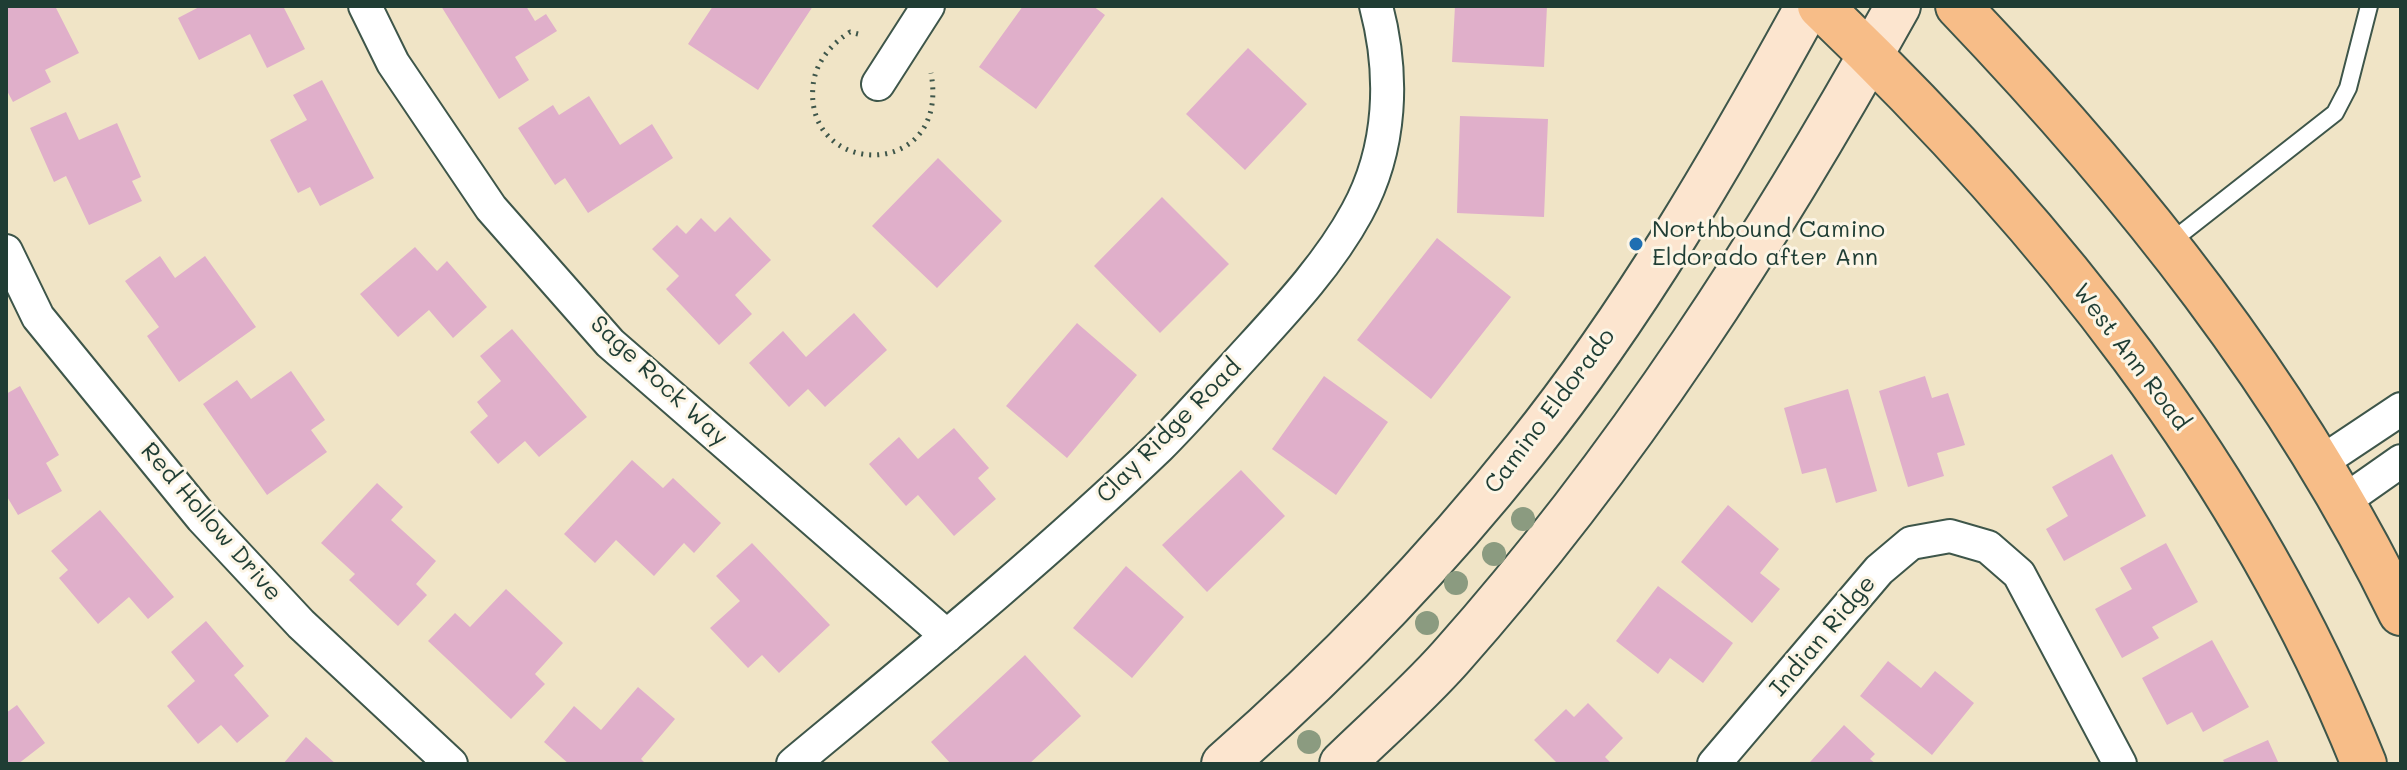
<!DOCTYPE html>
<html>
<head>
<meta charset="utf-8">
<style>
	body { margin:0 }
	#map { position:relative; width:2407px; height:770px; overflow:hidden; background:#f0e4c6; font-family:Mali,sans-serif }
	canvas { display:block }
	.frame { position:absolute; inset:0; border:8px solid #1f3d34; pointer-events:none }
</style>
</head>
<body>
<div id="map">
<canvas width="2407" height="770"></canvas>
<div class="frame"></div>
</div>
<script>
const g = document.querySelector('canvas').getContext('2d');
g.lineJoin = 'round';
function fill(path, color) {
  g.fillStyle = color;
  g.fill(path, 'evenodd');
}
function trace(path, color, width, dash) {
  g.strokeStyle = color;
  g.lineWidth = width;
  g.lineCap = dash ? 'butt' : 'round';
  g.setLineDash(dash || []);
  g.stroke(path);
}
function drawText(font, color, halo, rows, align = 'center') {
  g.font = font + ' Mali,sans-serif';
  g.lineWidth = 6;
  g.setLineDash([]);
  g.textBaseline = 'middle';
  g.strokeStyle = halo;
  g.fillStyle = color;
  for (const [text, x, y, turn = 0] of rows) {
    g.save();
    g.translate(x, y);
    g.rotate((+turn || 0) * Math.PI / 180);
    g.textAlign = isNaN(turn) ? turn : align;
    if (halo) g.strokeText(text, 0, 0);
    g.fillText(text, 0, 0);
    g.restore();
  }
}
fill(new Path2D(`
	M6 6H55L79 53 45 70 51 82 13 102 6 89Z
	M201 6H283L305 49 267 68 250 34 199 60 178 18Z
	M441 6H526L535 21 546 14 557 31 515 57 529 80 499 99Z
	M713 6H813L758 90 688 44Z
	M1023 6H1093L1105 15 1036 109 979 67Z
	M1455 6H1547L1544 67 1452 62Z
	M1248 48 1307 104 1245 170 1186 114Z
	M322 80 374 178 320 206 310 187 298 193 270 140 307 120 293 95Z
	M589 96 620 145 652 124 673 158 588 213 565 178 555 185 518 128 553 105 559 115Z
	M66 112 79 140 117 123 141 177 132 181 142 201 89 225 66 176 54 182 30 128Z
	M1460 116 1548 119 1544 217 1457 213Z
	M938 158 1002 221 937 288 872 226Z
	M1162 197 1229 264 1160 333 1094 266Z
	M730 217 771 260 735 295 752 314 719 345 666 289 679 276 652 249 677 225 686 234 701 218 715 232Z
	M1437 238 1511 297 1431 399 1357 340Z
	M415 247 437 271 447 261 487 307 453 338 429 310 398 337 360 294Z
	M160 256 175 278 205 256 256 327 179 382 147 336 159 327 125 281Z
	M854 313 887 350 825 407 808 389 789 407 749 363 783 331 806 357Z
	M1077 323 1137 375 1067 458 1006 406Z
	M512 329 587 417 539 457 525 441 498 464 470 432 488 416 477 402 501 381 480 356Z
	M291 371 325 420 311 430 327 452 267 495 203 404 237 380 251 399Z
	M1324 376 1388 422 1336 495 1272 449Z
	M1925 376 1932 398 1948 393 1965 445 1937 453 1944 476 1908 487 1879 391Z
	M20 386 59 455 46 463 62 491 18 515 6 495V394Z
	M1848 389 1877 491 1836 503 1826 468 1802 474 1784 408Z
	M954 428 989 468 978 478 996 499 954 536 918 495 906 506 869 464 899 437 918 459Z
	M2112 454 2146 516 2064 561 2046 529 2068 516 2052 487Z
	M632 460 663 488 673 478 721 523 694 553 684 543 654 576 616 540 595 563 564 534Z
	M1241 470 1285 516 1207 592 1162 545Z
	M377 483 403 507 391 520 436 561 416 584 427 595 398 626 349 580 355 574 321 543Z
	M1728 505 1779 549 1760 573 1780 589 1752 623 1681 562Z
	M100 510 174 597 148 619 129 597 98 624 59 578 68 570 51 551Z
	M752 543 830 625 779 673 762 655 748 668 710 628 740 601 716 576Z
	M2166 543 2198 602 2152 627 2159 638 2122 658 2095 609 2132 589 2120 568Z
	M1126 566 1184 617 1132 678 1073 628Z
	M1658 586 1733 643 1703 683 1670 658 1658 674 1616 641Z
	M506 589 563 643 535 674 545 684 511 719 428 641 455 613 470 627Z
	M206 621 244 666 234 675 269 716 237 743 221 725 198 744 167 706 195 681 171 652Z
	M2212 640 2249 707 2203 732 2192 712 2167 725 2142 678Z
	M1025 655 1081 716 1029 764H951L931 742Z
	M1888 661 1921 688 1935 671 1974 703 1932 755 1860 696Z
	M638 687 675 719 641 759 646 764H569L544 742 574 706 601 730Z
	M1588 703 1623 738 1605 757 1612 764H1558L1534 740 1566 709 1574 717Z
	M17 705 45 743 18 764H6V713Z
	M1844 725 1875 754 1870 759 1876 764H1812L1810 762Z
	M306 737 336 764H283Z
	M2268 740 2279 764H2225L2223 760Z`), '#e0afca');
const service = new Path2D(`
	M2168 244 2335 113 2348 88 2369 6`);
const minor = new Path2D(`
	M365 6 393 63 491 208 610 343 947 636
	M878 84 928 6
	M6 251 38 317 202 518 301 624 451 764
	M2320 463 2401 409
	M2344 501 2401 461
	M793 764C917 661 1042 559 1159 447 1183 423 1206 397 1229 372 1274 322 1325 271 1357 212 1392 148 1394 74 1376 6
	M1714 764 1879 570 1911 543 1950 536 1988 547 2019 574 2120 764`);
const secondary = new Path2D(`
	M1224 764C1334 668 1434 564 1525 450 1635 313 1724 159 1808 6
	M1342 764C1378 729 1417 695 1450 658 1627 459 1769 238 1898 6`);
const primary = new Path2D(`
	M1820 6C2047 223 2246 470 2364 764
	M1958 6C2132 188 2291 386 2401 613`);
trace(service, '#3e564a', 20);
trace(minor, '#3e564a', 36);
trace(secondary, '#3e564a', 48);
trace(primary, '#3e564a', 48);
trace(new Path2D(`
	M858 34 850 32C831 44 815 63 813 86 804 179 951 181 931 73`), '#3e564a', 5, [2, 6]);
trace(service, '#fff', 16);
trace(minor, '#fff', 32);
trace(secondary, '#fce5cf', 44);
trace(primary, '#f7bd88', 44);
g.fillStyle = '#8b9b80';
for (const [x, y] of [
	[1523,519],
	[1494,554],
	[1456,583],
	[1427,623],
	[1309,742]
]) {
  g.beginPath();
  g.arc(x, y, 12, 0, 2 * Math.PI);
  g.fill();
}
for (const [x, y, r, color] of [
	[1636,244,8,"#1f6fb2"]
]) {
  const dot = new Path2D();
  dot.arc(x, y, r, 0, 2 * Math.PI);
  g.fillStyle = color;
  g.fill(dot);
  trace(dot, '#fcf5e5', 3);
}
drawText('24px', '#1f3d34', '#fcf5e5', [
	["Northbound Camino",1652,230],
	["Eldorado after Ann",1652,258]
], 'left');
drawText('24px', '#1f3d34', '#fcf5e5', [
	["West Ann Road",2131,357,53],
	["Sage Rock Way",659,381,43],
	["Camino Eldorado",1550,411,-53],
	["Clay Ridge Road",1169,431,-45],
	["Red Hollow Drive",211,522,49],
	["Indian Ridge",1823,636,-50]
]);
</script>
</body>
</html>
